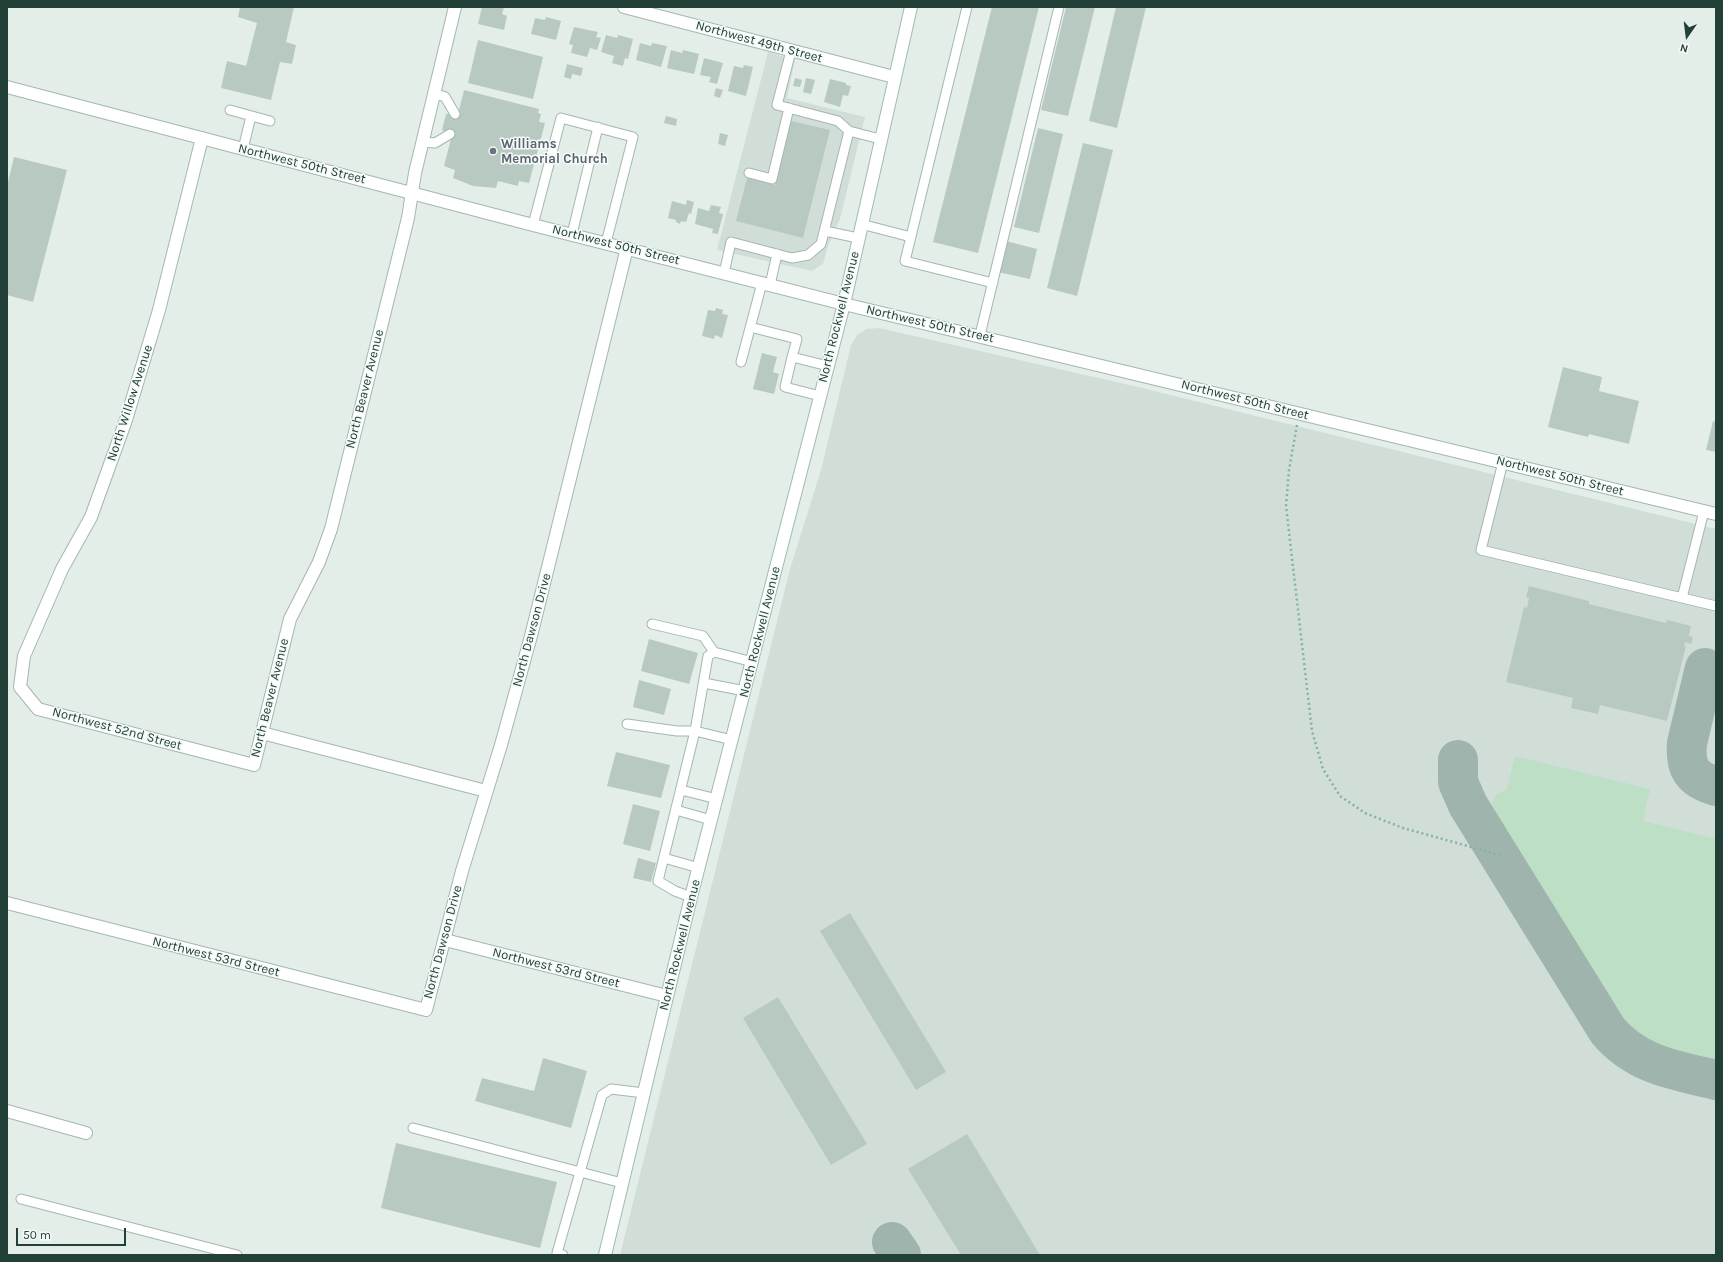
<!DOCTYPE html>
<html>
<head>
<meta charset="utf-8">
<style>
	body { margin:0 }
	#map { position:relative; width:1723px; height:1262px; overflow:hidden; background:#e3eee9; font-family:Karla,sans-serif }
	canvas { display:block }
	.frame { position:absolute; inset:0; border:8px solid #224038; pointer-events:none }
	.north { position:absolute; left:1667px; top:16px; width:40px; height:40px; -webkit-text-stroke:3px #f4faf7; paint-order:stroke; rotate:194deg; font-size:11px; font-weight:700; line-height:16px; text-align:center; color:#224038 }
	.north::after { content:''; display:block; margin:auto; width:14px; height:18px; background:#224038; clip-path:polygon(50% 0,100% 100%,50% 72%,0 100%) }
	.scale { position:absolute; left:16px; top:1228px; width:110px; height:18px; box-sizing:border-box; border:2px solid #224038; border-top:0; padding-left:5px; font-size:12px; line-height:14px; white-space:nowrap; color:#224038; -webkit-text-stroke:3px #f4faf7; paint-order:stroke }
</style>
</head>
<body>
<div id="map">
<canvas width="1723" height="1262"></canvas>
<div class="frame"></div>
<div class="north">N</div>
<div class="scale">50 m</div>
</div>
<script>
const g = document.querySelector('canvas').getContext('2d');
g.lineJoin = 'round';
function fill(path, color) {
  g.fillStyle = color;
  g.fill(path, 'evenodd');
}
function trace(path, color, width, dash) {
  g.strokeStyle = color;
  g.lineWidth = width;
  g.lineCap = dash ? 'butt' : 'round';
  g.setLineDash(dash || []);
  g.stroke(path);
}
function drawText(font, color, halo, rows, align = 'center') {
  g.font = font + ' Karla,sans-serif';
  g.lineWidth = 3;
  g.setLineDash([]);
  g.textBaseline = 'middle';
  g.strokeStyle = halo;
  g.fillStyle = color;
  for (const [text, x, y, turn = 0] of rows) {
    g.save();
    g.translate(x, y);
    g.rotate((+turn || 0) * Math.PI / 180);
    g.textAlign = isNaN(turn) ? turn : align;
    if (halo) g.strokeText(text, 0, 0);
    g.fillText(text, 0, 0);
    g.restore();
  }
}
fill(new Path2D(`
	M768 52 795 60 787 98 865 117 840 219 828 246 823 264 812 271 717 250Z
	M879 328 1138 387 1716 529V1255H620L790 569 821 470 851 345 857 335 867 329Z`), '#d1ded8');
fill(new Path2D(`
	M1515 756 1650 789 1643 821 1716 839V1063C1674 1053 1643 1051 1616 1013L1490 808 1496 795 1507 789Z`), '#bcdfc5');
trace(new Path2D(`
	M1705 668 1687 743C1685 767 1691 779 1716 786
	M1458 760V782L1468 805 1608 1031C1637 1065 1674 1070 1716 1080
	M892 1242 901 1255`), '#a0b4ae', 40);
fill(new Path2D(`
	M240 7H294L286 42 296 45 292 64 280 62 271 100 221 88 227 61 246 66 257 23 238 17Z
	M482 7H504L502 14 507 16 504 30 478 24Z
	M992 7H1039L978 253 933 242Z
	M1066 7H1095L1068 116 1041 110Z
	M1116 7H1146L1117 128 1089 121Z
	M546 17 561 21 556 40 531 34 535 18 545 20Z
	M574 27 598 32 596 37 601 38 597 50 590 48 587 57 571 53 573 45 569 44Z
	M606 35 617 38 618 35 633 39 628 59 625 58 623 66 612 63 614 56 601 52Z
	M478 40 543 57 533 99 468 83Z
	M640 43 651 46 652 43 667 46 661 67 636 60Z
	M671 50 682 53 683 50 699 54 694 74 667 68Z
	M704 58 723 63 717 84 709 82 711 77 700 75Z
	M567 64 583 68 581 76 572 74 571 79 564 77Z
	M744 65 753 67 746 96 728 91 734 66 743 68Z
	M795 78 802 80 800 87 793 86Z
	M806 78 815 80 811 94 803 92Z
	M830 79 846 83V85L851 86 848 96 843 95 840 107 824 102Z
	M716 88 723 90 720 98 714 96Z
	M464 90 539 109 538 113 541 114 539 122 545 123 529 183 519 181 518 186 498 181 496 188 473 186 453 178 455 170 444 166 452 135 442 130 446 114H458Z
	M666 116 677 119 676 126 664 123Z
	M791 121 830 130 803 238 736 221 747 178 775 185Z
	M1038 128 1063 134 1039 233 1014 227Z
	M720 133 728 135 725 146 718 144Z
	M1083 143 1113 150 1077 296 1047 288Z
	M14 157 67 170 33 302 7 295V186Z
	M687 200 694 202 691 214 689 213 686 222 681 221 680 224 676 222V220L668 218 672 201 686 205Z
	M711 205 721 207 719 213 723 214 718 234 712 233 713 229 695 224 698 208 709 211Z
	M1006 241 1037 249 1030 279 998 272Z
	M716 308 723 310 722 314 728 315 722 338 715 335 714 339 702 336 708 310 715 311Z
	M762 353 777 357 773 372 779 374 774 394 753 389Z
	M1563 367 1602 377 1599 391 1639 401 1629 444 1589 434 1588 437 1548 427Z
	M1713 421 1716 422V452L1706 450Z
	M1529 586 1589 601V604L1666 623 1667 620 1691 626 1689 636 1693 637 1691 644 1685 642 1684 646H1686L1667 721 1600 705 1598 714 1571 708 1573 698 1506 682 1524 607 1527 608 1529 598 1526 597Z
	M649 639 698 653 689 684 641 671Z
	M639 680 671 689 664 715 633 707Z
	M616 752 670 765 661 798 607 786Z
	M633 804 660 811 650 851 623 844Z
	M638 858 656 863 651 882 633 878Z
	M850 913 946 1072 916 1090 820 931Z
	M778 997 867 1144 831 1165 743 1018Z
	M543 1058 587 1071 571 1128 475 1101 482 1078 534 1091Z
	M967 1134 1040 1255H961L908 1169Z
	M396 1143 557 1182 540 1248 381 1208Z`), '#b8c9c2');
const service = new Path2D(`
	M967 7 905 261 993 283
	M791 51 777 105 838 121 849 131 880 139
	M434 93 445 97 455 114
	M230 110 270 121
	M422 142 435 143 450 134
	M243 149 251 116
	M749 173 772 179 789 108
	M861 224 911 237
	M533 225 561 118 633 137 606 243
	M825 231 858 238
	M572 234 598 127
	M724 273 731 242 792 258 808 255 821 244 849 131
	M770 285 777 254
	M750 327 797 339 792 357
	M980 335 1059 7
	M741 362 762 283
	M820 396 785 387 792 357 828 366
	M1503 462 1481 550 1716 606
	M1682 598 1704 511
	M652 624 703 636 714 652
	M704 683 745 691
	M627 724 677 731H695L732 740
	M681 790 717 799
	M676 810 711 820
	M664 858 699 868
	M691 897 675 891 658 881 695 731 708 656 714 652 753 662
	M413 1128 622 1183
	M21 1199 237 1255
	M563 1255 557 1253 602 1095 611 1089 644 1093`);
const minor = new Path2D(`
	M624 7 894 77
	M202 138 159 310 126 420 91 517 62 569 24 656 20 687 38 709 254 765 290 619 319 562 331 529 408 218 415 173 455 7
	M262 733 486 791
	M7 903 426 1010 462 871 501 745 531 636 627 248
	M445 940 667 996
	M7 1111 86 1133`);
const tertiary = new Path2D(`
	M7 87 533 225 844 304 1716 514`);
const secondary = new Path2D(`
	M605 1255 691 897 844 304 911 7`);
trace(service, '#a5b6b0', 11);
trace(minor, '#a5b6b0', 14);
trace(tertiary, '#a5b6b0', 14);
trace(secondary, '#a1bab1', 14);
trace(new Path2D(`
	M1297 425 1289 470 1286 506 1312 731 1323 769 1340 796 1365 813 1403 828 1500 855`), '#83b2a4', 2.5, [2, 3]);
trace(service, '#fff', 9);
trace(minor, '#fff', 12);
trace(tertiary, '#fff', 12);
trace(secondary, '#fff', 12);
for (const [x, y, r, color] of [
	[493,151,4,"#6b7280"]
]) {
  const dot = new Path2D();
  dot.arc(x, y, r, 0, 2 * Math.PI);
  g.fillStyle = color;
  g.fill(dot);
  trace(dot, '#f4faf7', 1.5);
}
drawText('13px', '#224038', '#f4faf7', [
	["Northwest 49th Street",759,42,15],
	["Northwest 50th Street",302,164,14],
	["Northwest 50th Street",616,245,14],
	["North Rockwell Avenue",839,317,-76],
	["Northwest 50th Street",930,324,13],
	["North Beaver Avenue",365,389,-76],
	["Northwest 50th Street",1245,400,14],
	["North Willow Avenue",130,403,-72],
	["Northwest 50th Street",1560,476,14],
	["North Dawson Drive",532,630,-75],
	["North Rockwell Avenue",760,632,-76],
	["North Beaver Avenue",270,698,-76],
	["Northwest 52nd Street",117,729,15],
	["North Dawson Drive",443,942,-75],
	["North Rockwell Avenue",680,945,-76],
	["Northwest 53rd Street",216,957,14],
	["Northwest 53rd Street",556,968,14]
]);
drawText('bold 13px', '#5b616d', '#f4faf7', [
	["Williams",501,144],
	["Memorial Church",501,159]
], 'left');
</script>
</body>
</html>
